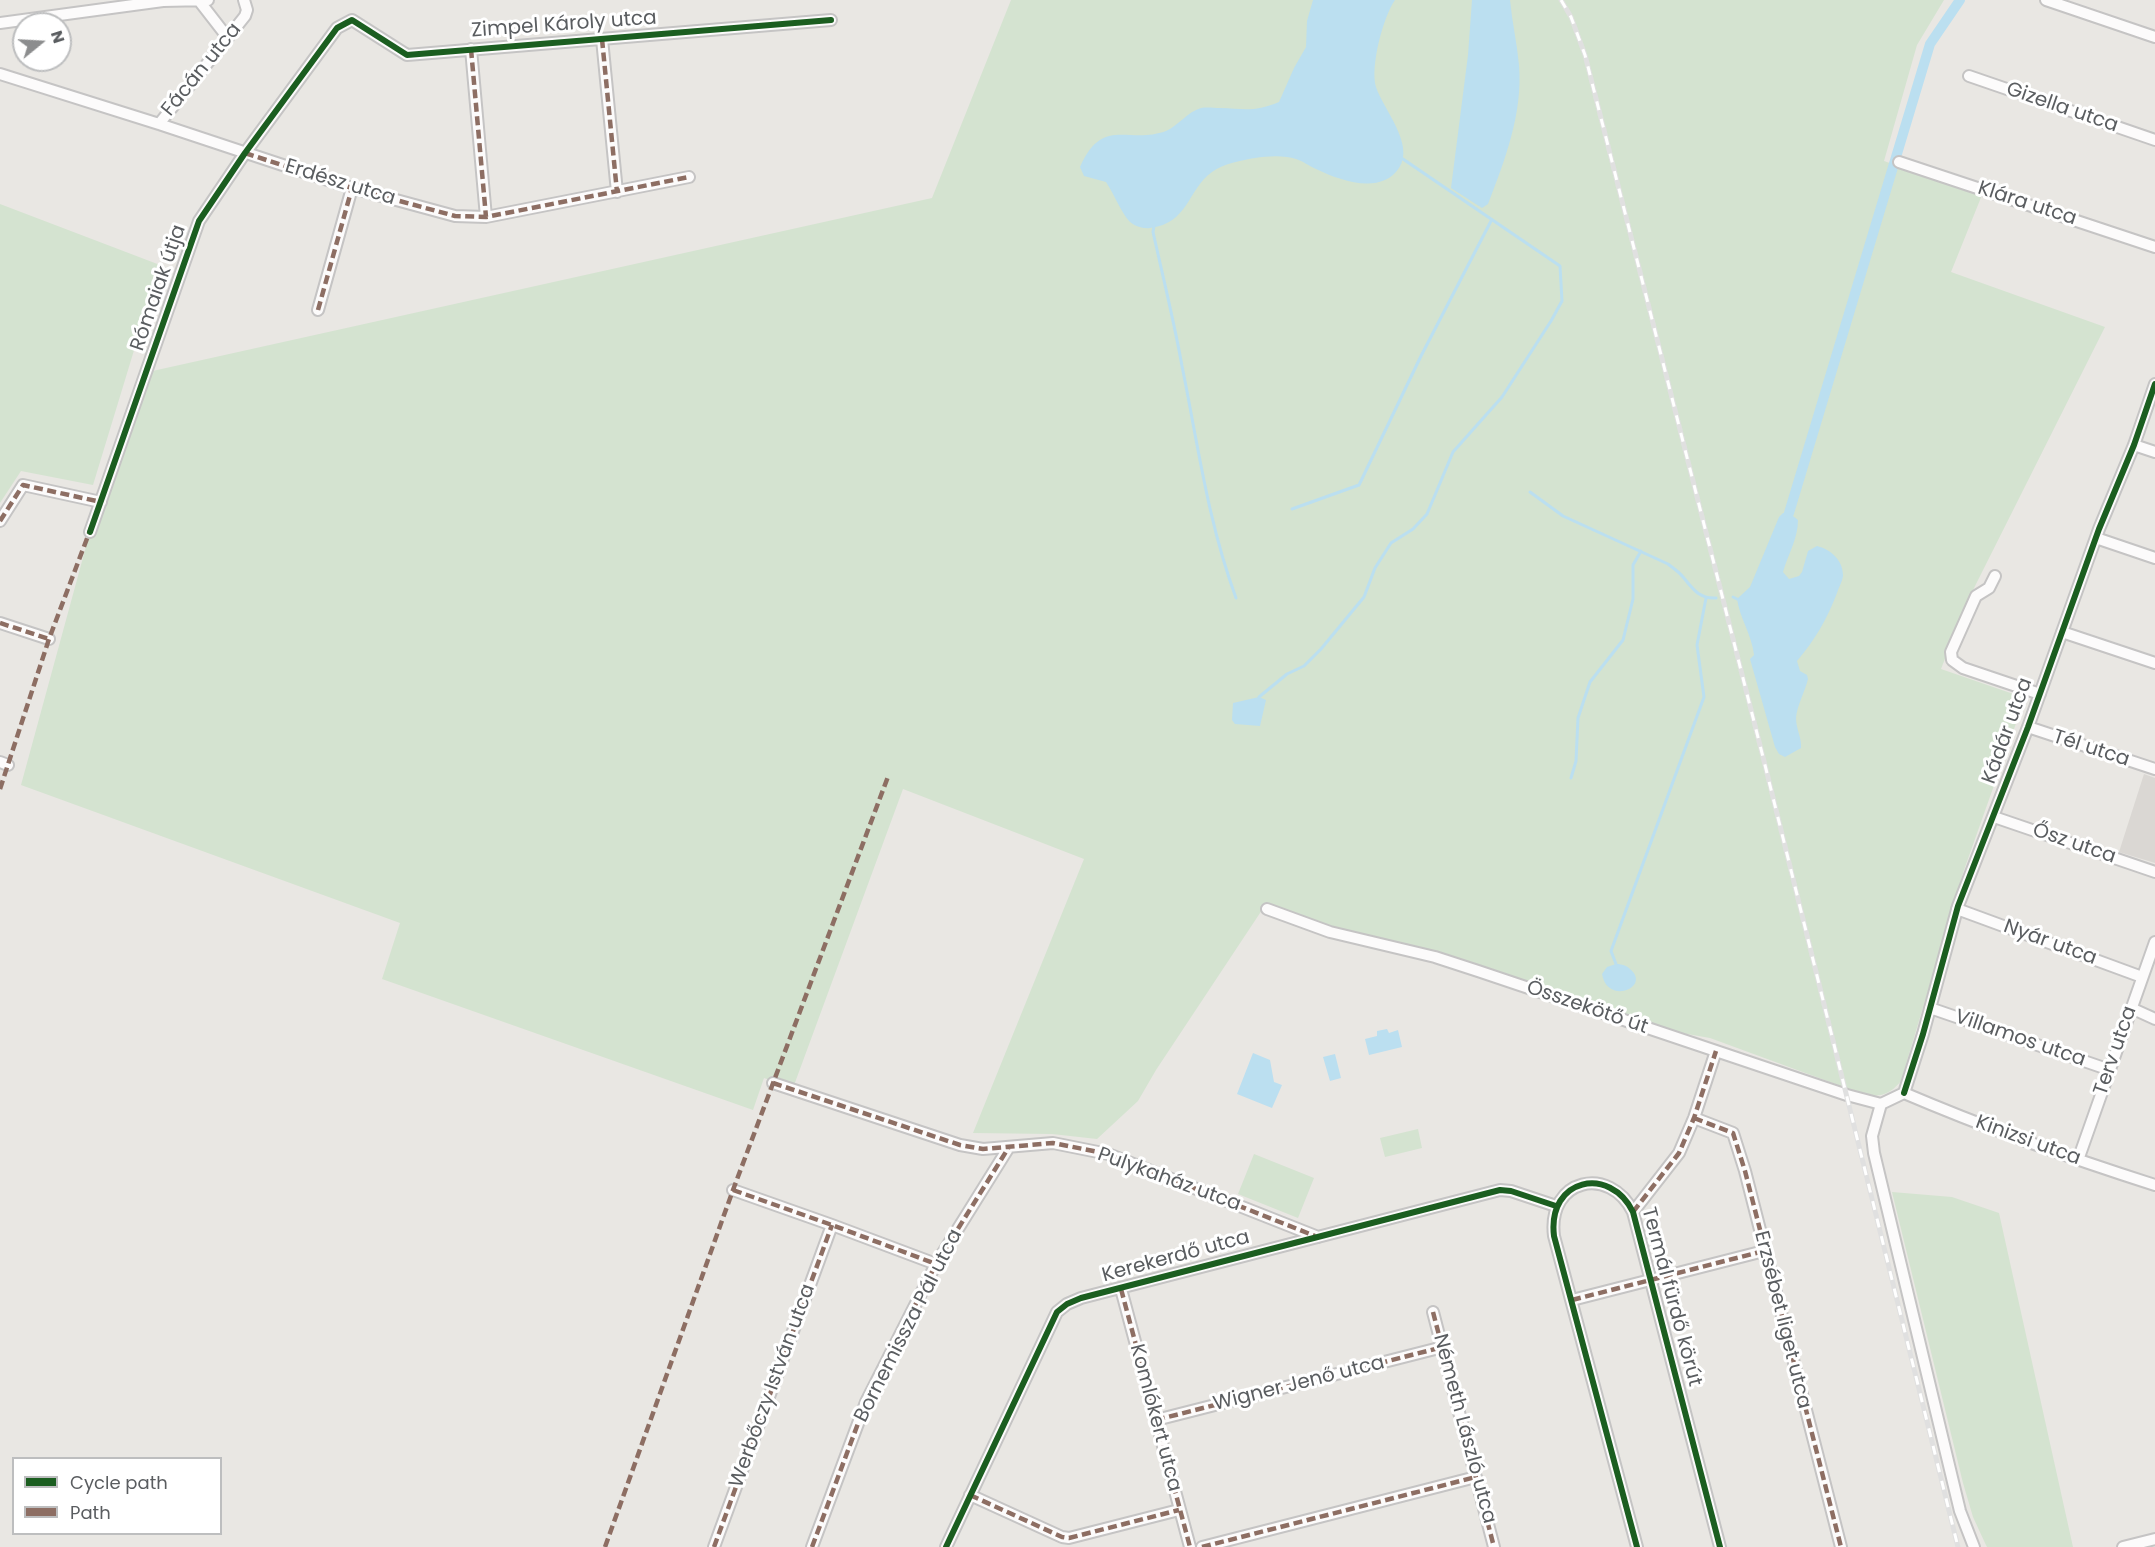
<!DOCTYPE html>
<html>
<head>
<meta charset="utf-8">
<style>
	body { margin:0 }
	#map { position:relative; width:2155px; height:1547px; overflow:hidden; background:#e9e7e3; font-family:Poppins,sans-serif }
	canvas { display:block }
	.legend { position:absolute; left:12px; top:1457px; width:210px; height:78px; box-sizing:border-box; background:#fff; border:2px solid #bdbebf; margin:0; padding:8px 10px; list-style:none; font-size:18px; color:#5a5d60 }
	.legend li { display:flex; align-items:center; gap:12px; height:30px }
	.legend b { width:30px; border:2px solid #bdbebf }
	.north { position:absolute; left:12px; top:12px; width:60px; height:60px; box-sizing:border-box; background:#fff; border:2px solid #bdbebf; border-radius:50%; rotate:72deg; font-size:16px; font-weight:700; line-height:24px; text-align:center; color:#5a5d60 }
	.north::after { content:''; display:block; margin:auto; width:21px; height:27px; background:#8c8d8e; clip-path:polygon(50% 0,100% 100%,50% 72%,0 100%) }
</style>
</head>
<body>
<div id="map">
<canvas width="2155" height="1547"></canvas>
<ul class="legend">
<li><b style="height:8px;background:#1b5e20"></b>Cycle path</li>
<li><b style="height:8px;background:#8d6e63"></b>Path</li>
</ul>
<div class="north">N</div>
</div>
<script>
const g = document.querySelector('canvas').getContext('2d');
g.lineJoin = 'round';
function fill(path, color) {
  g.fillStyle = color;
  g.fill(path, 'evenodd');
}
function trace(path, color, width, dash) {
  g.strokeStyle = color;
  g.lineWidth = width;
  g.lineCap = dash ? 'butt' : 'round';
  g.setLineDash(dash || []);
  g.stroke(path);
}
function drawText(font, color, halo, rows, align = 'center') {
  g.font = font + ' Poppins,sans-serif';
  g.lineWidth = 6;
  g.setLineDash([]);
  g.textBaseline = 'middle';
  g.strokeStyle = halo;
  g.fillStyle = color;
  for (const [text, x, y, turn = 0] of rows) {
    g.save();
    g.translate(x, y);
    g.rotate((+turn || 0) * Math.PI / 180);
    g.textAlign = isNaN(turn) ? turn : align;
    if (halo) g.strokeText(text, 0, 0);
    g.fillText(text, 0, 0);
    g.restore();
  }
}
fill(new Path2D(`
	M2144 774 2155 778V863L2119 852Z`), '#dad7d3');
fill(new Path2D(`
	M1011 0H1944L1917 45 1884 161 1982 195 1951 272 2105 327 1967 602 1941 669 2025 698 1964 870 1901 1081C1891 1093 1884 1096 1868 1096L1710 1038 1636 1025 1555 996 1262 910 1156 1070 1138 1101 1097 1139 1052 1134 973 1133 1084 859 903 789 793 1088 764 1078 753 1110 382 979 400 923 21 785 90 532 148 372 932 198Z
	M0 204 160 265 93 485 21 471 0 503Z
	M1418 1129 1422 1148 1385 1157 1380 1138Z
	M1254 1154 1314 1178 1298 1218 1238 1194Z
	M1892 1192 1952 1197 1999 1213 2073 1547H1987L1985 1543 1973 1517 1963 1483Z`), '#d4e3d0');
fill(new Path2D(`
	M1313 0H1395C1383 17 1370 67 1376 87 1383 109 1415 144 1399 168 1381 195 1341 181 1316 169 1309 166 1303 161 1296 159 1285 155 1267 156 1255 158 1243 160 1222 164 1212 172 1187 190 1189 223 1150 228 1143 229 1134 226 1129 221 1120 210 1114 194 1106 182L1084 176 1080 167C1103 115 1128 145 1166 131 1178 126 1187 112 1201 108 1207 107 1214 108 1220 108 1245 109 1255 112 1279 102L1294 68 1306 47 1307 21Z
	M1472 0H1510C1512 22 1517 43 1519 65 1523 113 1505 160 1488 204L1482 208 1451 188 1468 55Z
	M1783 513H1789L1798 520C1798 539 1788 554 1783 572L1789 579 1799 576 1802 572 1808 551 1817 546C1830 549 1843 560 1843 575 1843 580 1839 587 1837 593 1827 619 1815 640 1797 661L1800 671 1807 675 1808 679C1805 691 1797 706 1796 718 1796 729 1802 738 1801 748L1785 757 1779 754 1775 747 1750 659 1754 655C1752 635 1740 619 1737 599L1750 587 1779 517Z
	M1259 697 1266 700 1260 726 1235 724 1232 720 1233 703Z
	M1616 964C1623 964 1628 966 1633 972 1647 989 1607 1004 1602 974L1607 967Z
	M1387 1029 1389 1033 1398 1030 1402 1047 1369 1055 1365 1039 1377 1036V1031Z
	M1253 1053 1270 1060 1274 1082 1282 1085 1272 1108 1237 1094Z
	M1335 1054 1341 1078 1330 1081 1323 1057Z`), '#bbdff0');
trace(new Path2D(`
	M1154 226 1153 232C1163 277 1174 321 1182 366 1198 445 1208 522 1236 598
	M1530 492 1563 516 1668 564C1673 568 1679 572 1683 577 1693 589 1699 599 1716 598
	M1292 509 1359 485 1421 356 1491 221
	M1733 597 1737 599
	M1259 697 1287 674 1304 666 1321 649 1364 597 1375 568 1391 543 1413 529 1427 514 1453 452 1502 397 1551 321 1562 301 1560 266 1400 157
	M1571 778 1576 761 1578 718 1590 682 1623 640 1633 599V565L1641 551
	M1616 964 1611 951 1704 697 1697 645 1706 598`), '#bbdff0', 3);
trace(new Path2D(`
	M1789 513 1930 44 1960 0`), '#bbdff0', 10);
const minor = new Path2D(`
	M2046 0 2155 37
	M200 2 228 38
	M0 23 163 1 208 0
	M602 39 617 192
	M471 49 486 217
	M0 74 159 124 352 188 455 216 486 217 689 177
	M1969 76 2155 140
	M159 124 245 16 247 10 244 0
	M1899 162 2155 247
	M318 310 352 188
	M2134 445 2155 452
	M0 521 23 485 101 502
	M90 532 199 221 245 153 337 28 352 20 407 55 831 20
	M2096 538 2155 558
	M1995 576 1989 588 1976 596 1951 652 1952 660 1963 668 2040 694
	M0 623 49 639
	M2062 632 2155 663
	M2028 727 2155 769
	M0 762 8 765
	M1994 817 2155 872
	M1267 909 1330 932 1435 957 1478 971 1847 1095 1881 1104 1904 1093
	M1957 909 2142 977
	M1930 1008 2110 1070
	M2131 1008 2155 1019
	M773 1083 960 1145 983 1149 1053 1143 1108 1154 1318 1237
	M1904 1093 1923 1034 1958 906 2028 727 2099 529 2134 445 2155 384
	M1904 1093C1986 1128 2070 1158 2155 1185
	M1881 1104 1872 1136 1874 1153 1960 1511 1974 1547
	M1694 1118 1733 1133 1745 1171 1841 1547
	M2078 1160 2155 942
	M733 1190 832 1225 936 1264
	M1633 1212 1679 1153 1694 1118 1716 1051
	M1121 1289 1190 1547
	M1572 1300 1764 1251
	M1433 1312 1494 1547
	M1156 1420 1443 1347
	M970 1495 1062 1537 1069 1538 1179 1510
	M714 1547 832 1225
	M812 1547 866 1402 936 1264 1009 1147
	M946 1547 1057 1312 1067 1304 1081 1298 1500 1190 1511 1191 1556 1206
	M1202 1547 1476 1477
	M1637 1547 1554 1236C1547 1178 1610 1165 1633 1212L1720 1547
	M2123 1547 2155 1539`);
trace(minor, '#c5c4c4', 14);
trace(minor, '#fcfbfb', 10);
const rail = new Path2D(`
	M1561 0 1571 17 1585 55 1764 761 1958 1547`);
trace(rail, '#e0e0e0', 5);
trace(rail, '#fff', 3, [9]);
trace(new Path2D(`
	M602 39 617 192
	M471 49 486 217
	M245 153 352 188 455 216 486 217 689 177
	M318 310 352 188
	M0 521 23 485 101 502
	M0 623 49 639
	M0 789 49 639 91 528
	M773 1083 960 1145 983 1149 1053 1143 1108 1154 1315 1236
	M1694 1118 1733 1133 1745 1171 1841 1547
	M733 1190 832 1225 936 1264
	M1633 1212 1679 1153 1694 1118 1716 1051
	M1121 1289 1190 1547
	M1572 1300 1764 1251
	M1433 1312 1494 1547
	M1156 1420 1443 1347
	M970 1495 1062 1537 1069 1538 1179 1510
	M605 1547 733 1190 889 774
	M714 1547 832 1225
	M812 1547 866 1402 936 1264 1009 1147
	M1202 1547 1476 1477`), '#8d6e63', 4.5, [9, 4.5]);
trace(new Path2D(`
	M90 532 199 221 245 153 337 28 352 20 407 55 831 20
	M1904 1093 1923 1034 1958 906 2028 727 2099 529 2134 445 2155 384
	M946 1547 1057 1312 1067 1304 1081 1298 1500 1190 1511 1191 1556 1206
	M1637 1547 1554 1236C1547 1178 1610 1165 1633 1212L1720 1547`), '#1b5e20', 6);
drawText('20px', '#5a5d60', '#fff', [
	["Zimpel Károly utca",564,25,-4],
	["Fácán utca",202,70,-51],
	["Gizella utca",2062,108,19],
	["Erdész utca",340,183,17],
	["Klára utca",2027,204,18],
	["Rómaiak útja",159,288,-71],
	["Kádár utca",2008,731,-70],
	["Tél utca",2091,749,18],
	["Ősz utca",2074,844,19],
	["Nyár utca",2050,943,20],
	["Összekötő út",1587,1008,19],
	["Villamos utca",2020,1039,19],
	["Terv utca",2116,1051,-71],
	["Kinizsi utca",2028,1141,20],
	["Pulykaház utca",1169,1180,20],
	["Kerekerdő utca",1176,1257,-15],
	["Termál fürdő körút",1671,1297,75],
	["Erzsébet liget utca",1782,1320,76],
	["Bornemissza Pál utca",909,1326,-63],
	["Wigner Jenő utca",1299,1384,-14],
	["Werbőczy István utca",773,1386,-70],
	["Komlókert utca",1155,1418,75],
	["Németh László utca",1464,1429,75]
]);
</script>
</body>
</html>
